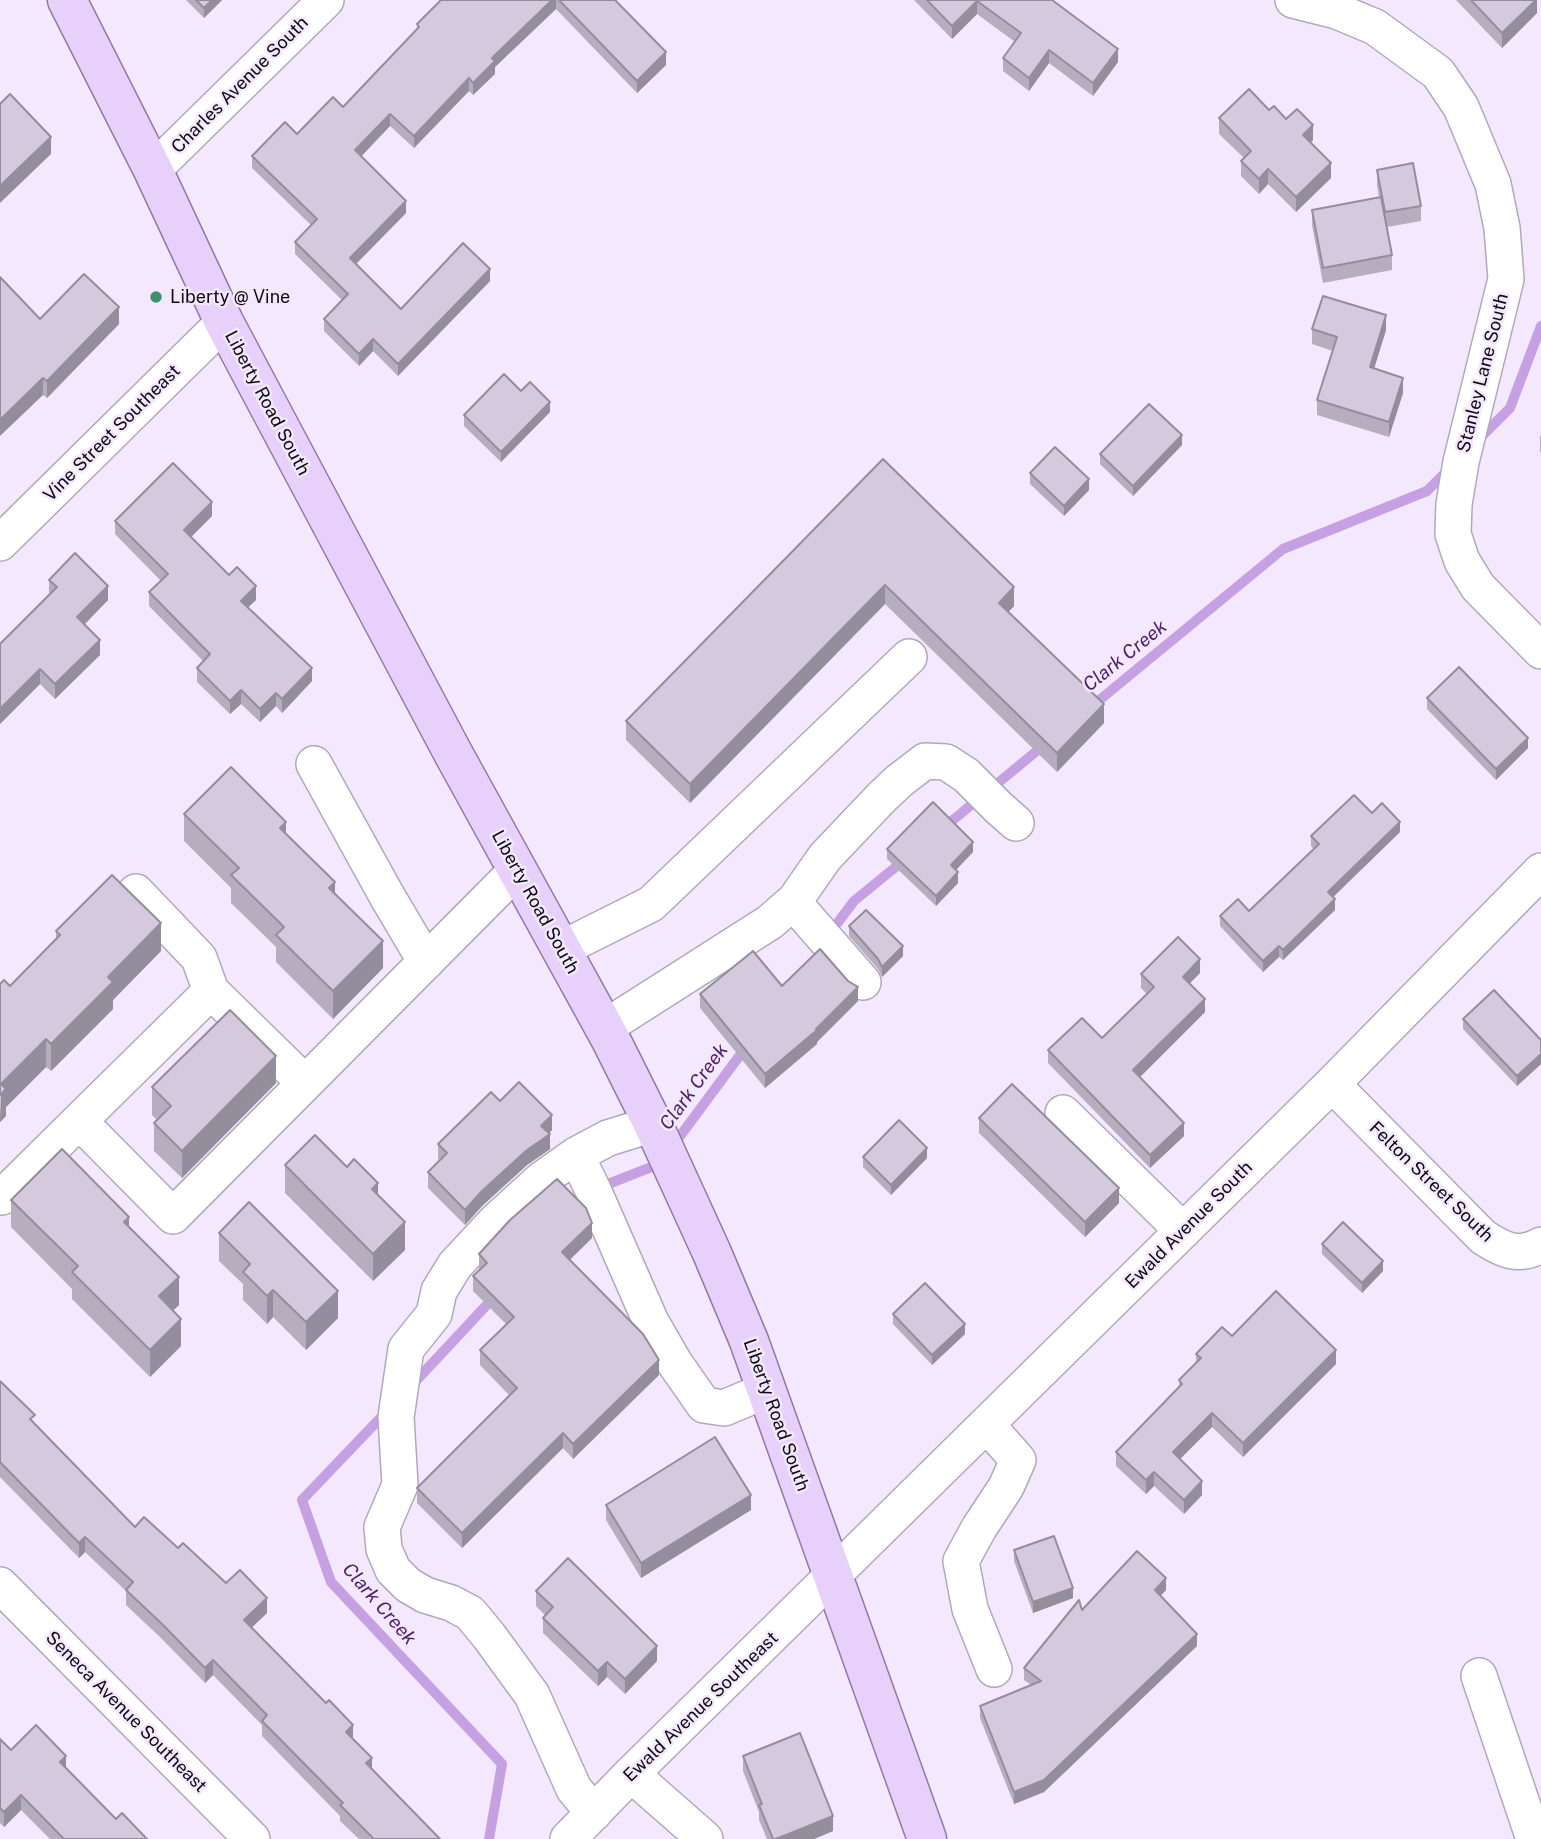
<!DOCTYPE html>
<html>
<head>
<meta charset="utf-8">
<style>
	body { margin:0 }
	canvas { display:block; background:#f3e8fd }
</style>
</head>
<body>
<canvas width="1541" height="1839"></canvas>
<script>
const g = document.querySelector('canvas').getContext('2d');
g.lineJoin = 'round';
function trace(path, color, width, dash) {
  g.strokeStyle = color;
  g.lineWidth = width;
  g.lineCap = dash ? 'butt' : 'round';
  g.setLineDash(dash || []);
  g.stroke(path);
}
function fill(path, color) {
  g.fillStyle = color;
  g.fill(path, 'evenodd');
}
function drawText(font, color, halo, rows, align = 'center') {
  g.font = font + ' "Public Sans",sans-serif';
  g.lineWidth = 5;
  g.setLineDash([]);
  g.textBaseline = 'middle';
  g.strokeStyle = halo;
  g.fillStyle = color;
  for (const [text, x, y, turn = 0] of rows) {
    g.save();
    g.translate(x, y);
    g.rotate((+turn || 0) * Math.PI / 180);
    g.textAlign = isNaN(turn) ? turn : align;
    if (halo) g.strokeText(text, 0, 0);
    g.fillText(text, 0, 0);
    g.restore();
  }
}
trace(new Path2D(`
	M1478 440 1510 408 1541 326
	M1091 707 1283 549 1427 491 1450 468
	M942 829 1044 745
	M830 933 854 901 903 861
	M672 1147 746 1047
	M598 1188 659 1164 661 1162
	M413 1384 496 1295
	M388 1410 302 1500 331 1582 502 1764 489 1839`), '#c5a1e3', 10);
const minor = new Path2D(`
	M1293 0 1337 11 1375 27 1438 73 1461 107 1493 184 1502 228 1506 279 1461 462 1454 504 1453 534 1462 561 1478 587 1541 651
	M153 170 326 0
	M0 543 224 322
	M314 764 387 896 426 962
	M136 892 199 958 211 991
	M793 902 863 982
	M561 949 651 904 909 657
	M604 1028 770 922 795 900 825 857 882 797 899 781 925 761 946 762 966 775 999 808 1016 823
	M305 1083 211 991 79 1121 173 1216 517 870
	M1332 1084 1483 1237C1503 1250 1518 1258 1541 1245
	M1063 1113 1183 1231
	M576 1155 594 1192 651 1322 674 1362 704 1405 724 1408 767 1390
	M2 1197 79 1121
	M987 1425 1018 1460 1006 1487 979 1528 961 1561 970 1609 994 1669
	M0 1585 252 1839
	M1479 1676 1534 1839
	M631 1774 705 1839
	M594 1813 574 1789 532 1695 489 1636 470 1613 451 1603 425 1595 408 1585 393 1570 384 1549 382 1527 400 1485 396 1417 406 1349 434 1314 439 1291 455 1265 496 1221 541 1180 576 1155 608 1138 653 1124
	M568 1839 631 1774 1332 1084 1541 871`);
const major = new Path2D(`
	M67 0 153 170 224 322 453 753 610 1038 653 1124 712 1253 749 1341 927 1839`);
trace(minor, '#b2a8bb', 38);
trace(major, '#9178a6', 41);
trace(minor, '#fff', 35);
trace(major, '#e7d1fa', 38);
fill(new Path2D(`
	M186 0H222L204 18Z
	M441 0H615L666 65 637 93 556 9 495 67V74L473 95 469 91 414 148 390 126 361 156 406 213 356 264 401 309 490 281 398 376 373 351 359 366 324 331V319L342 300 295 254V242L311 225 252 168V156L297 134 343 107 417 29V24Z
	M914 0H1052L1118 62 1093 96 1049 63 1029 91 1003 71V58L1015 42 977 14 952 39Z
	M1456 0H1537V13L1502 48Z
	M1269 110 1286 119 1313 140 1310 143 1331 178 1296 212 1268 184 1259 194 1241 176V161L1244 158 1219 134V118Z
	M1377 170 1421 206V221L1387 227 1392 255V270L1323 283 1312 225V210L1379 197 1377 185Z
	M40 319 119 324 47 398 43 395Z
	M1312 329 1386 330 1374 368 1403 393 1389 437 1317 415V400L1333 351 1312 344Z
	M521 391 550 412 501 462 464 426V415Z
	M1541 435V453L1540 452V436Z
	M1182 445 1133 496 1100 464V454Z
	M883 459 1014 606 1008 612 1104 723 1057 772 885 604 690 803 626 740V721Z
	M1030 473 1089 490 1064 516 1030 484Z
	M212 516 191 537 229 575 256 600 248 607 312 681 282 713 276 706 260 722 241 704 230 714 197 682V668L203 661 149 606V592L161 581 115 534V521Z
	M49 580 108 600 84 625 100 655 55 699 40 684 0 724 49 595Z
	M1427 698 1528 748 1496 780 1427 709Z
	M1372 813 1400 832 1333 897 1335 910 1283 960 1279 957 1263 972 1220 926V916L1249 911 1314 849 1311 846V836Z
	M184 814 286 834 335 893 383 968 333 1019 276 962V947L231 903V888L184 841Z
	M887 849 973 852 956 870 958 883 936 906 887 859Z
	M849 926 903 956 882 977 878 969 849 936Z
	M56 931 161 951 113 1000V1009L51 1071 46 1067 6 1107V1116L0 1122 10 986 56 940Z
	M1200 973 1190 983 1205 1012 1140 1077 1184 1136 1150 1168 1048 1063V1050L1102 1038 1147 994 1141 988V974Z
	M782 986 858 1001 817 1042V1044L765 1088 700 1008V994Z
	M1463 1019 1541 1040V1064L1517 1086 1463 1029Z
	M276 1083 182 1178 154 1151V1123L157 1120 152 1115V1087Z
	M500 1101 552 1130 549 1133 550 1149 527 1165 482 1206 465 1225 428 1188V1172L440 1161 438 1159V1144Z
	M979 1118 1119 1203 1085 1237 979 1133Z
	M863 1157 927 1158 891 1195 863 1167Z
	M285 1165 347 1167 378 1196 405 1250 373 1281 285 1193Z
	M11 1200 129 1227 179 1305 173 1310 181 1346 150 1377 72 1299V1289L11 1227Z
	M219 1233 338 1318 306 1350 273 1317 267 1324 243 1300V1284L219 1261Z
	M592 1238 570 1260 659 1375 573 1459 563 1448 462 1548 417 1503V1488L509 1395 480 1365V1350L506 1324 473 1291V1276L479 1270V1254Z
	M1322 1244 1383 1271 1362 1293 1322 1254Z
	M893 1314 965 1334 932 1365 893 1324Z
	M1232 1336 1336 1364 1243 1457 1212 1427 1180 1459 1202 1495 1184 1514 1154 1486 1146 1494 1116 1466V1452L1179 1387V1380L1196 1362V1354Z
	M0 1381 35 1424 135 1527 178 1548 267 1613 252 1627 353 1739 372 1769 440 1839H359L340 1821V1816L262 1736V1725L213 1675 205 1683 162 1639 126 1605V1591L85 1552 79 1558 0 1477Z
	M606 1505 751 1510 641 1578 606 1520Z
	M1014 1550 1073 1598 1033 1613 1014 1561Z
	M1166 1590 1160 1595 1197 1646 1044 1792 1014 1804 980 1718V1706L1031 1685 1024 1680V1668L1082 1610Z
	M536 1591 657 1661 625 1694 607 1677 598 1686 543 1633V1618L545 1615 536 1606Z
	M0 1739 11 1750 66 1768 116 1819 147 1839H50L21 1810 4 1827 0 1823Z
	M743 1756 833 1831 814 1839H767L759 1820V1812L743 1771Z`), '#b6adbe');
fill(new Path2D(`
	M212 0H222L204 18V8Z
	M552 0H556V9L495 67V74L473 95V83L492 58Z
	M1536 0H1537V13L1502 48V33Z
	M977 1V14L952 39V26Z
	M1118 49V62L1093 96V83Z
	M1049 50V63L1029 91V78Z
	M666 52V65L637 93V81Z
	M469 78V91L414 148V136Z
	M390 114V126L355 163V150Z
	M1313 125V140L1303 150V135Z
	M51 137V154L0 203V186Z
	M1331 163V178L1296 212V197Z
	M1268 169V184L1259 194V179Z
	M406 201V213L350 270V258Z
	M490 269V281L398 376V364Z
	M119 307V324L47 398V381Z
	M1386 315V330L1370 382V367Z
	M373 339V351L359 366V354Z
	M43 378V395L0 436V420Z
	M1403 378V393L1389 437V422Z
	M550 402V412L501 462V452Z
	M1182 435V445L1133 496V486Z
	M1089 479V490L1064 516V506Z
	M212 502V516L184 544V530Z
	M885 585V604L690 803V784Z
	M108 586V600L77 632V617Z
	M256 586V600L241 614V601Z
	M1014 587V606L999 622V603Z
	M100 640V655L55 699V684Z
	M312 668V681L282 713V699Z
	M40 669V684L0 724V709Z
	M241 690V704L230 714V701Z
	M276 693V706L260 722V709Z
	M1104 704V723L1057 772V753Z
	M1528 738V748L1496 780V769Z
	M286 822V849L280 828Z
	M1400 822V832L1328 902V892Z
	M973 842V852L951 875V865Z
	M958 872V883L936 906V896Z
	M335 882V909L329 888Z
	M1335 899V910L1283 960V950Z
	M161 923V951L113 1000V1009L51 1071V1044L108 977Z
	M383 941V968L333 1019V991Z
	M903 946V956L882 977V967Z
	M1279 946V957L1263 972V961Z
	M1200 959V973L1183 990V977Z
	M858 987V1001L817 1042V1044L765 1088V1074L816 1029Z
	M1205 999V1012L1133 1084V1070Z
	M46 1039V1067L6 1107V1116L0 1122 1 1084Z
	M1541 1054V1064L1517 1086V1076Z
	M276 1056V1083L182 1178V1151Z
	M552 1115V1130L543 1139 550 1134V1149L527 1165 482 1206 465 1225V1210Z
	M1184 1123V1136L1150 1168V1155Z
	M927 1148V1158L891 1195V1185Z
	M378 1183V1211L372 1189Z
	M1119 1188V1203L1085 1237V1222Z
	M129 1217V1244L124 1222Z
	M405 1222V1250L373 1281V1254Z
	M592 1223V1238L562 1267V1252Z
	M1383 1261V1271L1362 1293V1283Z
	M179 1277V1305L159 1324V1296Z
	M273 1290V1317L267 1324V1296Z
	M338 1291V1318L306 1350V1322Z
	M181 1319V1346L150 1377V1350Z
	M965 1324V1334L932 1365V1355Z
	M1336 1350V1364L1243 1457V1443Z
	M659 1360V1375L573 1459V1444Z
	M1212 1413V1427L1173 1466V1452Z
	M563 1433V1448L462 1548V1533Z
	M1154 1472V1486L1146 1494V1480Z
	M1202 1481V1495L1184 1514V1500Z
	M751 1495V1510L641 1578V1563Z
	M85 1537V1552L79 1558V1543Z
	M1166 1578V1590L1155 1602V1590Z
	M1073 1588V1598L1033 1613V1602Z
	M267 1598V1613L244 1635V1620Z
	M1197 1634V1646L1044 1792 1014 1804V1792Z
	M657 1646V1661L625 1694V1679Z
	M213 1660V1675L205 1683V1668Z
	M607 1662V1677L598 1686V1671Z
	M353 1725V1740L346 1732Z
	M66 1756V1770L60 1762Z
	M372 1758V1773L366 1763Z
	M21 1795V1810L4 1827V1812Z
	M833 1816V1831L814 1839H776Z`), '#948d9b');
const building = new Path2D(`
	M196 0H212L204 8Z
	M441 0H552L492 58 495 61 473 83 469 78 414 136 390 114 355 150 406 201 350 258 401 309 463 243 490 269 398 364 373 339 359 354 324 319 348 294 295 242 317 219 252 156 285 122 297 134 333 97 343 107 419 27 417 24Z
	M559 0H615L666 52 637 81Z
	M927 0H1052L1118 49 1093 83 1049 50 1029 78 1003 58 1021 33 977 1 952 26Z
	M1471 0H1536L1502 33Z
	M1249 89 1269 110 1274 106 1286 119 1297 109 1313 125 1303 135 1331 163 1296 197 1268 169 1259 179 1241 161 1251 151 1219 118Z
	M10 94 51 137 0 186V104Z
	M1413 163 1421 206 1385 212 1377 170Z
	M1381 197 1392 255 1323 268 1312 210Z
	M84 274 119 307 47 381 43 378 0 420V277L40 319Z
	M1323 296 1386 315 1370 367 1403 378 1389 422 1317 400 1337 337 1312 329Z
	M504 374 521 391 530 382 550 402 501 452 464 415Z
	M1149 404 1182 435 1133 486 1100 454Z
	M1055 447 1089 479 1064 506 1030 473Z
	M883 459 1014 587 999 603 1104 704 1057 753 885 585 690 784 626 721Z
	M173 463 212 502 184 530 229 575 237 567 256 586 241 601 312 668 282 699 276 693 260 709 241 690 230 701 197 668 210 654 149 592 168 574 115 521Z
	M75 553 108 586 77 617 100 640 55 684 40 669 0 709V644L57 587 49 580Z
	M1459 667 1528 738 1496 769 1427 698Z
	M231 767 286 822 280 828 335 882 329 888 383 941 333 991 276 935 284 927 231 875 239 868 184 814Z
	M1354 795 1372 813 1382 803 1400 822 1328 892 1335 899 1283 950 1279 946 1263 961 1220 916 1238 899 1249 911 1319 844 1311 836Z
	M933 802 973 842 951 865 958 872 936 896 887 849Z
	M112 875 161 923 108 977 113 982 51 1044 46 1039 1 1084 6 1089 0 1095V984L4 980 10 986 60 935 56 931Z
	M866 910 903 946 882 967 878 959 849 926Z
	M1178 937 1200 959 1183 977 1205 999 1133 1070 1184 1123 1150 1155 1048 1050 1082 1018 1102 1038 1154 987 1141 974Z
	M820 949 848 981 858 987 816 1029 817 1030 765 1074 700 994 753 951 782 986Z
	M1494 990 1541 1040V1054L1517 1076 1463 1019Z
	M230 1010 276 1056 182 1151 154 1123 171 1106 152 1087Z
	M519 1082 552 1115 541 1126 550 1134 527 1150 482 1191 465 1210 428 1172 447 1153 438 1144 491 1092 500 1101Z
	M1012 1084 1119 1188 1085 1222 979 1118Z
	M899 1120 927 1148 891 1185 863 1157Z
	M315 1135 347 1167 354 1159 378 1183 372 1189 405 1222 373 1254 285 1165Z
	M62 1149 129 1217 124 1222 179 1277 159 1296 181 1319 150 1350 72 1272 78 1266 11 1200Z
	M557 1179 586 1208 592 1223 562 1252 643 1334 659 1360 573 1444 563 1433 462 1533 417 1488 517 1388 480 1350 514 1317 473 1276 487 1263 479 1254 510 1220Z
	M249 1202 338 1291 306 1322 273 1290 267 1296 243 1272 250 1264 219 1233Z
	M1343 1222 1383 1261 1362 1283 1322 1244Z
	M925 1283 965 1324 932 1355 893 1314Z
	M1276 1291 1336 1350 1243 1443 1212 1413 1173 1452 1202 1481 1184 1500 1154 1472 1146 1480 1116 1452 1182 1384 1179 1380 1201 1358 1196 1354 1222 1327 1232 1336Z
	M0 1381 35 1415 30 1419 135 1527 144 1517 178 1548 183 1543 226 1583 240 1570 267 1598 244 1620 326 1703 329 1700 353 1725 346 1732 372 1758 366 1763 440 1839H374L340 1805 343 1803 262 1721 267 1715 213 1660 205 1668 162 1624 126 1590 133 1582 85 1537 79 1543 0 1462Z
	M715 1437 751 1495 641 1563 606 1505Z
	M1054 1536 1073 1588 1033 1602 1014 1550Z
	M1137 1551 1166 1578 1155 1590 1197 1634 1044 1780 1014 1792 980 1706 1041 1681 1024 1668 1079 1600 1082 1610Z
	M568 1558 657 1646 625 1679 607 1662 598 1671 543 1618 553 1607 536 1591Z
	M36 1725 66 1756 60 1762 116 1819 122 1813 147 1839H64L21 1795 4 1812 0 1808V1739L11 1750Z
	M800 1733 833 1816 776 1839H773L759 1805 762 1804 743 1756Z`);
fill(building, '#d4c9dd');
trace(building, '#948d9b', 2);
for (const [x, y, r, color] of [
	[156,297,7,"#3b9367"]
]) {
  const dot = new Path2D();
  dot.arc(x, y, r, 0, 2 * Math.PI);
  g.fillStyle = color;
  g.fill(dot);
  trace(dot, '#f3e8fd', 2.5);
}
drawText('18px', '#0e0a11', '#f3e8fd', [
	["Charles Avenue South",240,85,-45],
	["Stanley Lane South",1483,373,-76],
	["Liberty Road South",267,403,62],
	["Vine Street Southeast",112,433,-45],
	["Liberty Road South",535,902,61],
	["Felton Street South",1431,1182,44],
	["Ewald Avenue South",1189,1225,-45],
	["Liberty Road South",776,1415,70],
	["Ewald Avenue Southeast",701,1707,-44],
	["Seneca Avenue Southeast",126,1712,45]
]);
drawText('18px', '#0e0a11', '#f3e8fd', [
	["Liberty @ Vine",170,297]
], 'left');
drawText('italic 19px', '#4f206d', '#f3e8fd', [
	["Clark Creek",1125,656,-39],
	["Clark Creek",694,1087,-54],
	["Clark Creek",379,1604,49]
]);
</script>
</body>
</html>
